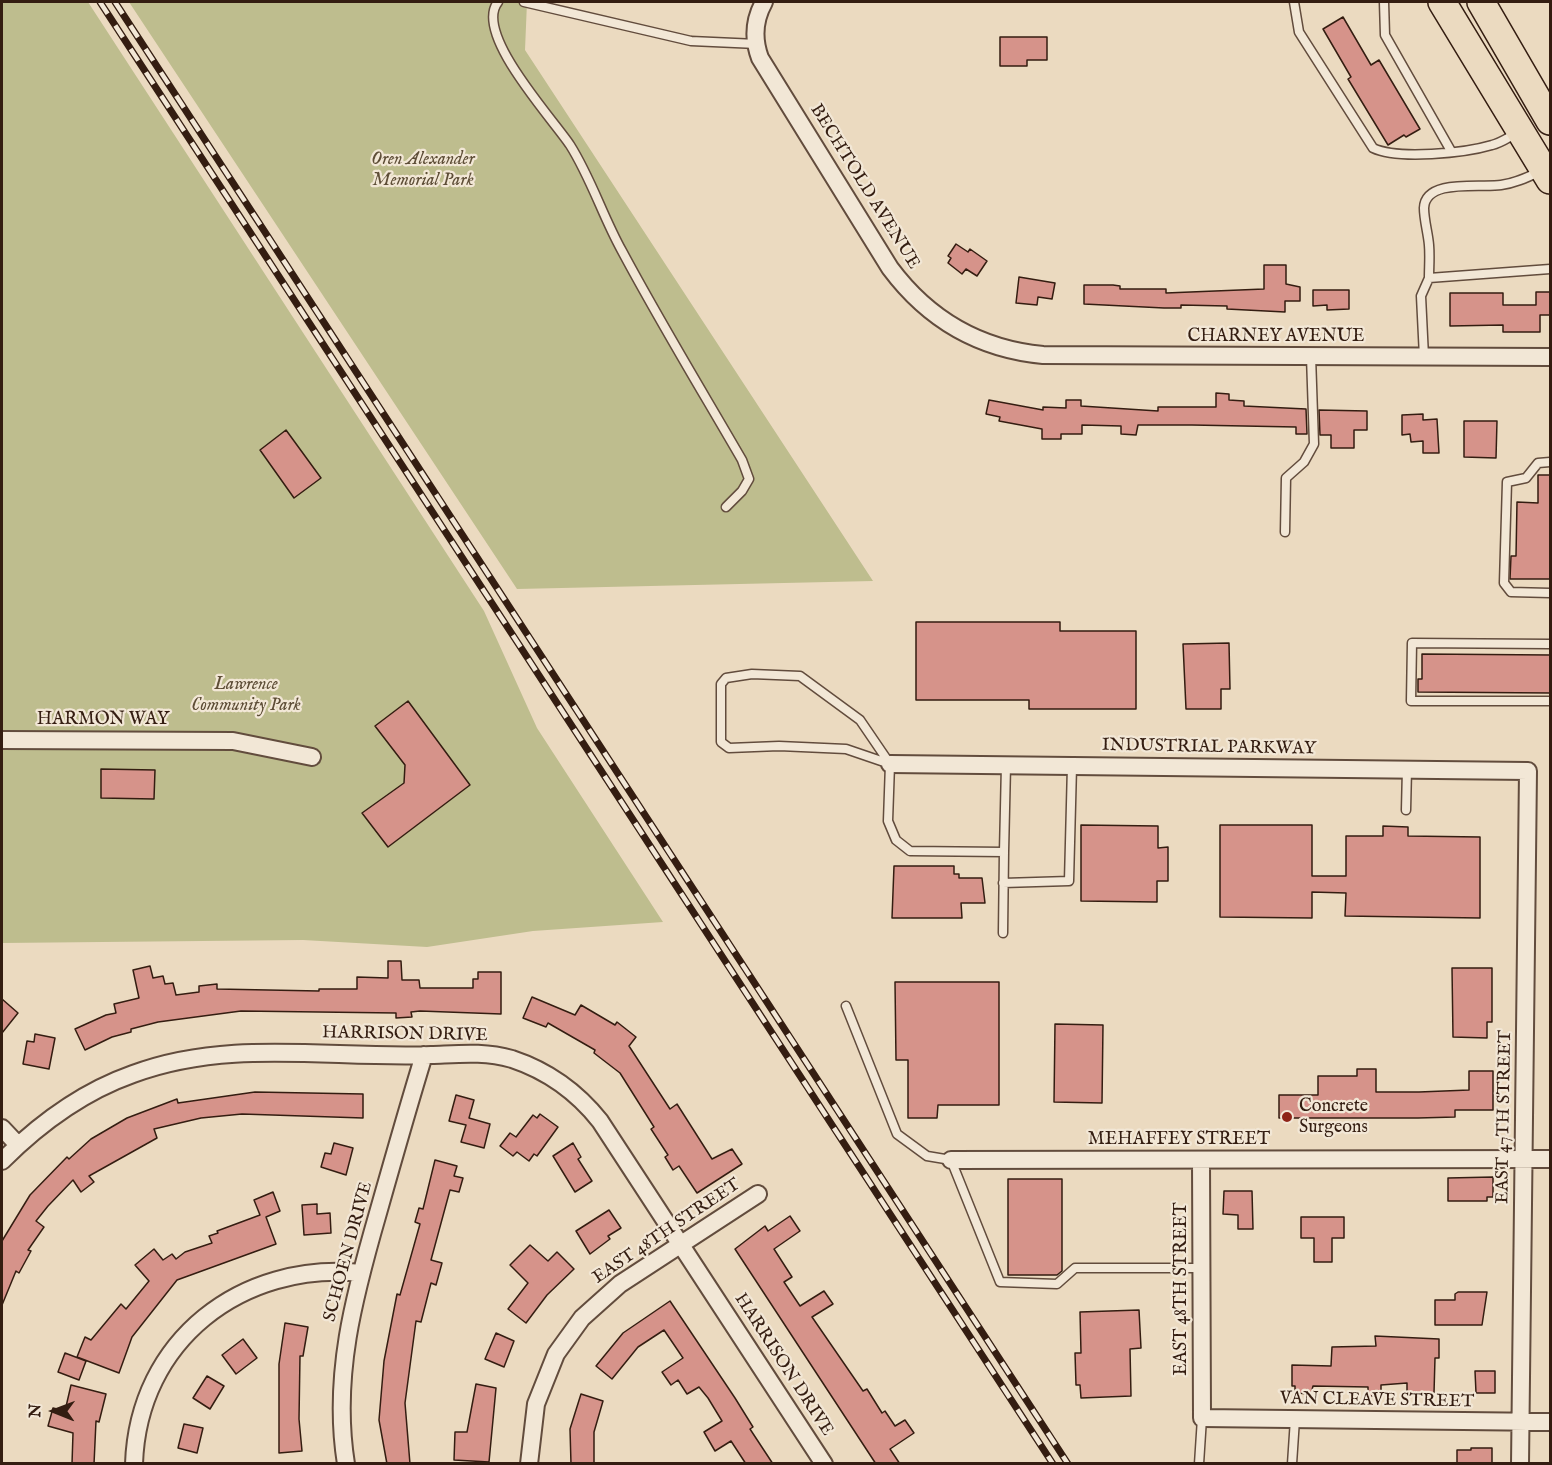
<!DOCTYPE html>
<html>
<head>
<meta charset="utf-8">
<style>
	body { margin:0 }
	#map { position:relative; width:1552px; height:1465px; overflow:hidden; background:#ebdac0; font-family:"IM FELL English",serif }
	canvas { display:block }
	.frame { position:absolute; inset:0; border:3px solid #341d11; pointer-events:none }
	.north { position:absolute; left:24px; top:1381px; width:60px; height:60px; -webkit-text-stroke:4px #f2e7d6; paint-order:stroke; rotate:271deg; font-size:16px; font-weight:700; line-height:24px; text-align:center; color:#341d11 }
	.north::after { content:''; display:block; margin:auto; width:21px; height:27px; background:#341d11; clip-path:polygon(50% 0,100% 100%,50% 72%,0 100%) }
</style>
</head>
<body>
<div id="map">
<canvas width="1552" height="1465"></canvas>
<div class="frame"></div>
<div class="north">N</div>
</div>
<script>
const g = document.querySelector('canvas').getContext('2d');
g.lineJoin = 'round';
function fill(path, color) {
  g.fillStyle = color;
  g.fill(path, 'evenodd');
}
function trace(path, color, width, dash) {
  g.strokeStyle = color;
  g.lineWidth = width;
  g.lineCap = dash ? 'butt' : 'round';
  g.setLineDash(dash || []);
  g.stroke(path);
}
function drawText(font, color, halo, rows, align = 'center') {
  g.font = font + ' "IM FELL English",serif';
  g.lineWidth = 4.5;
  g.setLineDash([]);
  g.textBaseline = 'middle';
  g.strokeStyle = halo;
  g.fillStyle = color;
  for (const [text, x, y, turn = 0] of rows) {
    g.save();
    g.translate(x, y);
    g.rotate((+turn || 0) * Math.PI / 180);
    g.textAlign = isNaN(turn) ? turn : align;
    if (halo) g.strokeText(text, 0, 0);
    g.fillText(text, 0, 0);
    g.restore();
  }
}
fill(new Path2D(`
	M2 2H88L484 611 537 728 663 922 533 931 427 947 303 940 2 943Z
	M129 2H527L525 50 873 581 517 589Z`), '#bebd8e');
const building = new Path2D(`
	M1343 17 1371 65 1379 60 1420 129 1406 137 1404 135 1388 145 1348 79 1351 77 1323 29Z
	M1000 37H1047V60H1027V66H1000Z
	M956 244 968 252 970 249 987 261 977 276 966 269 962 274 948 263 951 258 948 256Z
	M1264 265H1286V284L1300 287V301H1285V312L1227 309V306L1181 305V308H1164L1084 304V285H1113L1120 286V289H1166V293L1264 289Z
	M1019 277 1055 283 1052 299 1038 297 1037 305 1016 303Z
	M1313 290H1349V309L1327 310V305L1313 306Z
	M1536 292H1551V315H1540V332H1503V325L1450 326V293H1503V305H1536Z
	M1216 393 1229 394V400L1244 401V406L1306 409 1307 434H1296V427L1192 425H1138L1136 435 1121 434V426L1082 425V434H1061V439H1042V429L999 421 1000 417 986 414 989 400 1043 410V407L1066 408V400H1081V406L1158 411V407H1216Z
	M1319 410 1367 411V430H1354V448H1331V435H1320Z
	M1423 414V420L1437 419 1439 453H1423V441L1411 442 1410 434 1402 435V415Z
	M1464 421H1497L1496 458 1464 457Z
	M286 430 321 478 294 498 260 450Z
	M1538 475H1551V579H1510L1511 556H1516L1517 502 1538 503Z
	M916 622H1060V631H1136V709H1029V700H916Z
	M1229 643 1230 689H1221V709H1186L1183 644Z
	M1422 654 1551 655V693L1418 692V679H1422Z
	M408 701 470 785 388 847 362 813 404 783 405 765 375 726Z
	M101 769 155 770 154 799 101 798Z
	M1081 825 1158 826V848L1168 847V881H1157V902L1081 901Z
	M1220 825H1312V876H1346V836H1383V826L1408 827V836L1480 837V918L1345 916 1346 893 1312 892V918L1220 917Z
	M894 866H954V874H959V878H982L985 903H961L962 918H892Z
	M388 961H401L402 980H419L420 988H473V979H478V972H501V1014L420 1011 411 1012 412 1017 396 1018V1013L241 1011 158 1022 131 1029V1032L112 1037 85 1050 75 1029 106 1015 116 1013 114 1004 139 998 133 970 150 966 153 978 163 976 165 984 173 983 176 995 199 992V986L217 984V989L319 991V989H357V977L388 978Z
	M1452 968H1492V1022H1487V1038L1453 1037Z
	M895 982H999V1105H938L937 1118H908V1060H896Z
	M532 997 575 1015 581 1005 615 1025 617 1022 636 1037 629 1046 670 1109 677 1104 712 1159 732 1149 742 1164 697 1193 679 1166 673 1170 665 1157 668 1155 651 1129 654 1127 620 1073 594 1053 595 1050 548 1023 546 1027 523 1018Z
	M2 999 18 1013 2 1033Z
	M1055 1024 1103 1025 1102 1103 1054 1102Z
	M35 1034 55 1038 49 1069 23 1064 27 1041 34 1042Z
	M1357 1069H1376V1092H1419L1469 1090V1071H1493V1110H1455V1117L1418 1118H1279V1095H1318V1076H1357Z
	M255 1092 363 1094V1118L242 1114 201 1118 154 1129 157 1138 89 1176 94 1182 81 1192 73 1180 48 1206 36 1221 44 1227 28 1250 31 1251 19 1273 16 1271 2 1305V1241L30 1195 67 1157 69 1159 91 1139 127 1118 177 1099 178 1103Z
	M456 1095 474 1100 469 1118 490 1124 484 1148 461 1142 466 1125 449 1121Z
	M540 1114 558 1127 537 1156 534 1154 529 1161 517 1152 513 1156 500 1146 510 1133 516 1137 533 1115 537 1118Z
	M334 1143 353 1148 346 1175 321 1167 325 1153 331 1154Z
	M573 1143 581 1157 578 1159 592 1181 575 1192 553 1156Z
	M435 1160 457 1166 454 1176 463 1178 459 1192 450 1190 431 1260 442 1263 436 1285 431 1283 421 1322 416 1321 405 1403 410 1464H387L379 1420 384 1361 397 1294 400 1295 420 1224 415 1222 419 1208 423 1209Z
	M1493 1177V1197H1487V1201H1448V1178Z
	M1008 1179H1062V1271L1057 1275H1008Z
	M1224 1191H1252L1253 1229H1238V1215L1223 1214Z
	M273 1192 280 1211 266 1217 276 1244 177 1280 132 1337 119 1373 77 1357 85 1337 91 1340 121 1304 126 1309 149 1281 135 1265 154 1249 163 1260 172 1254 176 1259 185 1252 212 1243 209 1236 218 1233 217 1231 260 1215 254 1200Z
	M317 1204V1214L330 1213 331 1233 304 1235 302 1205Z
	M609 1210 621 1228 608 1236 610 1239 590 1254 576 1231Z
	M790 1216 800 1231 774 1249 792 1277 784 1282 800 1306 824 1291 833 1304 812 1317 863 1391 867 1389 882 1413 885 1411 895 1426 905 1420 914 1433 890 1449 900 1464H876L735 1249 765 1226 768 1231Z
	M1301 1217H1344V1238H1332V1262H1314V1238H1301Z
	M530 1245 548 1261 557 1252 574 1269 547 1295 526 1323 508 1309 528 1283 510 1265Z
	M1458 1292H1487L1482 1325H1435V1300H1455V1294Z
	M670 1301 735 1398 753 1427 750 1429 773 1464H746L731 1441 715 1451 704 1432 722 1421 708 1398 699 1387 687 1394 678 1380 671 1385 662 1372 683 1358 664 1330 638 1347 612 1379 596 1366 623 1333Z
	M1139 1310 1141 1348 1130 1349 1131 1396 1081 1398 1080 1385H1076L1075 1353H1081L1080 1312Z
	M285 1323 308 1327 303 1356H300L299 1419 302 1451 279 1453V1364Z
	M496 1333 514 1341 504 1367 485 1359Z
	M1375 1336 1439 1339V1358H1435L1434 1393H1407V1383L1381 1385V1396H1368V1387L1313 1386 1311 1394 1295 1393V1386H1292V1365L1331 1366 1332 1347 1376 1346Z
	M243 1339 257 1358 236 1374 222 1355Z
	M65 1353 86 1361 79 1380 58 1372Z
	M1475 1371H1495V1393H1476Z
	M207 1376 224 1386 210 1409 193 1398Z
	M476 1384 496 1388 489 1462 454 1460 455 1432H467Z
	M71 1385 106 1394 99 1422 96 1421 94 1464H72L73 1433 48 1426 53 1408 65 1411Z
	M581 1394 603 1401 594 1432V1464H571L570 1429Z
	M184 1424 203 1428 197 1453 178 1448Z
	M1471 1448H1492V1464H1457V1450H1471Z`);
fill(building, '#d6938a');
trace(building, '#341d11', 1.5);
const lane = new Path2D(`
	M498 2C473 33 552 118 570 145 591 178 603 217 622 251 660 322 702 391 742 460L749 479 742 491 726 507
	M524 2 691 41 757 44
	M1294 2 1299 32 1373 148C1398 160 1465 153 1492 145 1501 143 1509 137 1517 133
	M1384 2 1385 35 1451 151
	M1541 171C1528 177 1516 183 1501 185 1481 188 1425 178 1424 208 1424 220 1428 233 1429 245 1430 256 1429 267 1429 278L1550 269
	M1424 357 1421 296 1429 278
	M1550 462 1538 463 1526 478 1507 482 1504 583 1511 592 1550 593
	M1285 532 1286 478 1304 462 1314 444 1311 356
	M1550 644 1412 643 1411 701H1550
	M890 764 846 749 779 746 729 748 721 742V684L726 678 752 674 800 676 860 720 890 764 888 821 896 840 910 851 1004 852 1006 765
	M1406 810 1407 769
	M1003 883 1069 881 1072 766
	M1003 933 1004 852
	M846 1006 897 1134 927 1156 951 1160 1000 1282 1057 1284 1075 1268H1201
	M1199 1464 1202 1418
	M1292 1464 1295 1419`);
const street = new Path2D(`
	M764 2C754 20 753 39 760 58L890 268C928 319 979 349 1043 355L1550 357
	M2 740 233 741 312 757
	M890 764 1528 771 1520 1464
	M2 1128 18 1145
	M951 1160 1550 1159
	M1201 1160 1202 1418 1550 1422
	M2 1161C40 1123 82 1092 133 1074 229 1038 331 1059 431 1055 459 1054 484 1051 512 1059 548 1071 577 1092 600 1121L824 1464
	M134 1464C138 1340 242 1261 361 1273
	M346 1464C332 1377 354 1296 378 1213 393 1160 408 1107 424 1055
	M529 1464 536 1404 556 1354 582 1318 620 1284 758 1194`);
const primary = new Path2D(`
	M1442 2 1550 180
	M1481 2 1550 121`);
trace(lane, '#624c3d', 11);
trace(street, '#624c3d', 20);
trace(primary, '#341d11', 30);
trace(lane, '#f2e7d6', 8);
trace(street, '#f2e7d6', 16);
trace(primary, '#ebdac0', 27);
const rail = new Path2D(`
	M100 2 1053 1464
	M115 2 1068 1464`);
trace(rail, '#341d11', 7);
trace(rail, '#f2e7d6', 4.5, [14]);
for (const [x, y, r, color] of [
	[1287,1117,6,"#8f2418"]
]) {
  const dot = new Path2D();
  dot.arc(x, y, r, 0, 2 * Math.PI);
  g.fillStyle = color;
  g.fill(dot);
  trace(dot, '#f2e7d6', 2);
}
drawText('italic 18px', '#5d4d36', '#f2e7d6', [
	["Oren Alexander",423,160],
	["Memorial Park",423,181],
	["Lawrence",246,685],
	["Community Park",246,706]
]);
drawText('18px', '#341d11', '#f2e7d6', [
	["BECHTOLD AVENUE",864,187,58],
	["CHARNEY AVENUE",1276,337],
	["HARMON WAY",103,720],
	["INDUSTRIAL PARKWAY",1209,748,1],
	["HARRISON DRIVE",405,1035,1],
	["EAST 47TH STREET",1505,1117,-89],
	["MEHAFFEY STREET",1179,1140],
	["EAST 48TH STREET",667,1232,-34],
	["SCHOEN DRIVE",349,1252,-75],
	["EAST 48TH STREET",1182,1289,-90],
	["HARRISON DRIVE",783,1365,57],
	["VAN CLEAVE STREET",1377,1401,1]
]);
drawText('18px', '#341d11', '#f2e7d6', [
	["Concrete",1299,1107],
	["Surgeons",1299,1128]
], 'left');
</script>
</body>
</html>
